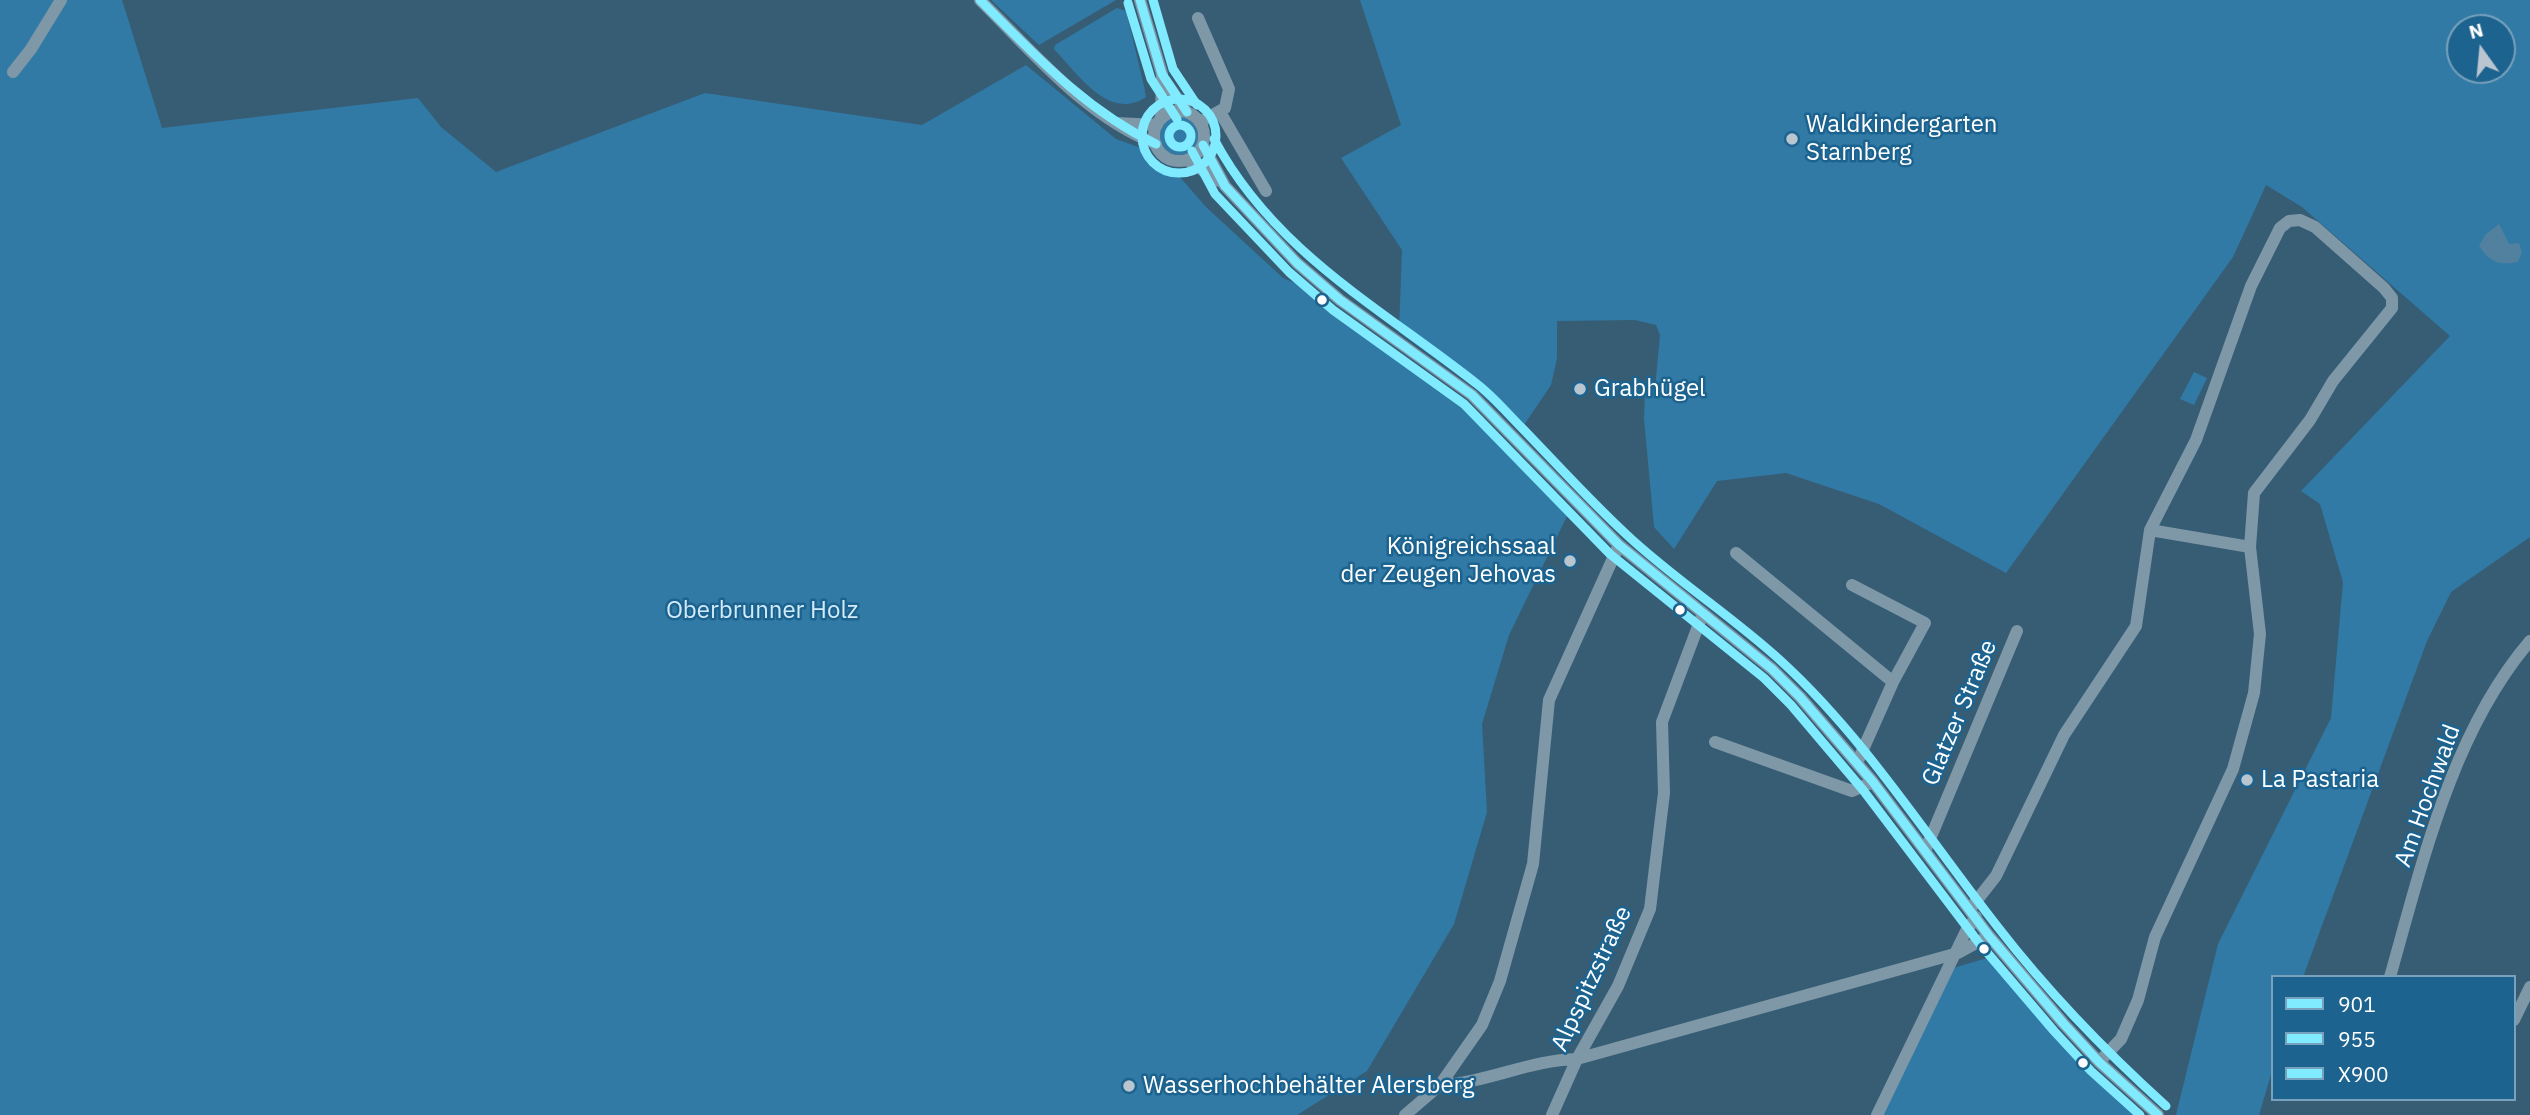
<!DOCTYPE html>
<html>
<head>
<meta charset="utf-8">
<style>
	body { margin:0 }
	#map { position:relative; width:2530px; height:1115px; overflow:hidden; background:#375d75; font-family:"IBM Plex Sans",sans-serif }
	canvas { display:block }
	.legend { position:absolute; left:2271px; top:975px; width:245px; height:126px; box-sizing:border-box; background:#1d638f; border:2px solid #77a1bc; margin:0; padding:9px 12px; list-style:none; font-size:21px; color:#fff }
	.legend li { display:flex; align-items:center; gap:14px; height:35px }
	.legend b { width:35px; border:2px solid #77a1bc }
	.north { position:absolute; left:2446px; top:14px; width:70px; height:70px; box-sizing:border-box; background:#1d638f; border:2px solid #77a1bc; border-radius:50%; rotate:345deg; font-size:19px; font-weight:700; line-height:28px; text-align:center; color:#fff }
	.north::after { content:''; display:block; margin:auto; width:24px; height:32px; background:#b9c6cf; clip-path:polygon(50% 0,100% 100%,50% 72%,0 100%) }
</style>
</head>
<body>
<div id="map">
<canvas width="2530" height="1115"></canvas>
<ul class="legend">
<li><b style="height:9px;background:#80eaff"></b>901</li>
<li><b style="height:9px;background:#80eaff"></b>955</li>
<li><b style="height:9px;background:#80eaff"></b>X900</li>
</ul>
<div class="north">N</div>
</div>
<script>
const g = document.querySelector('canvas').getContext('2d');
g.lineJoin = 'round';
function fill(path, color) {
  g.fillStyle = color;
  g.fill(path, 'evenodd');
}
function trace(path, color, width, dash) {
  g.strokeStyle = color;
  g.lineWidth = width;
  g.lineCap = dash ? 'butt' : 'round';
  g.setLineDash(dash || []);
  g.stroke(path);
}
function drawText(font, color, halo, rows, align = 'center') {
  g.font = font + ' "IBM Plex Sans",sans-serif';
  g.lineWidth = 5;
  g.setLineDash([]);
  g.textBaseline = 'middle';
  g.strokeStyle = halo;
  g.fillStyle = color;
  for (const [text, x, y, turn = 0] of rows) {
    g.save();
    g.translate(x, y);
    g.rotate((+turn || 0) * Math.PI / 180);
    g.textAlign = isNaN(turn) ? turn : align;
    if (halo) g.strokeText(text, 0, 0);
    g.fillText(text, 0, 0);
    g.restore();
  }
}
fill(new Path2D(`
	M0 0H122L162 128 418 98 441 127 496 172 705 93 922 125 1026 65 1116 139 1144 149 1164 173 1178 175 1206 207 1283 278 1311 290 1470 412 1569 512 1509 635 1482 724 1487 812 1454 924 1367 1071 1297 1115H0Z
	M991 0H1116L1039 45Z
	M1360 0H2530V537L2451 592 2427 641 2303 977H2273V1068L2259 1115H2176L2218 944 2331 718 2343 582 2320 504 2301 491 2450 336 2302 207 2266 185 2233 257 2006 573 1879 504 1786 473 1717 481 1674 549 1654 527 1644 419 1645 393 1655 388 1660 335 1656 325 1635 320 1557 321V358L1551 385 1520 431 1475 388 1399 332 1402 250 1341 158 1401 125ZM2460 28H2502V70H2460Z
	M1117 8 1126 11 1144 86 1146 97C1109 122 1078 74 1054 49L1055 45Z
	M1160 136a19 19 0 1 1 38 0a19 19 0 1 1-38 0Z
	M2194 372 2207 378 2194 405 2180 399Z
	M1994 956 2006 975 2137 1115H1876L1950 969Z`), '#317aa5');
fill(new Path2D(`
	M2499 224 2509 244 2519 243 2522 252 2518 262C2499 266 2490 262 2479 246L2485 235Z`), '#51819f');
trace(new Path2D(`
	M980 0C1034 53 1084 115 1156 144
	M1140 0 1162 74 1161 119
	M1198 18 1229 89 1225 108 1200 122
	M13 72 31 49 61 0
	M1165 81 1187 112
	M1154 136a25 25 0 1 1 50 0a25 25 0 1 1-50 0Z
	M1220 112 1266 191
	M1116 123 1157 125
	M1203 145 1225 186 1297 263 1340 300 1472 395 1619 545 1772 669 1800 697 1873 782 1989 936 2063 1023 2099 1062 2158 1115
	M1187 160 1219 181
	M2150 530 2250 547
	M1736 553 1893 682 1857 763
	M1852 585 1925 623 1893 682
	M1715 742 1852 791 1873 782
	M1925 851 2017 631
	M1970 909 1996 876 2064 735 2136 626 2150 530 2196 440 2251 286 2280 228 2289 221 2300 220 2315 227 2384 288 2392 298V308L2333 381 2310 420 2254 493 2250 547 2260 634 2254 693 2233 769 2155 937 2138 1000 2121 1039 2099 1062
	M2390 977C2422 864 2452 732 2530 641
	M2514 1020 2530 987
	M1440 1085C1487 1083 1529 1060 1577 1059L1958 953 1989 936
	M1405 1115 1440 1085 1482 1025 1500 981 1533 864 1549 700 1619 545
	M1552 1115 1577 1059 1618 986 1650 909 1664 793 1662 722 1703 613
	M1877 1115 1966 931 1976 917`), '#7e98a8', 12);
trace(new Path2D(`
	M980 0C1035 55 1085 110 1156 144
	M1140 0 1162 74 1187 112
	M1203 145 1225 186 1297 263 1340 300 1472 395 1619 545 1772 669 1800 697 1873 782 1989 936 2063 1023 2099 1062 2158 1115`), '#80eaff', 9);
trace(new Path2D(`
	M1128 3 1151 79 1177 119
	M1142 136a37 37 0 1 1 74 0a37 37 0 1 1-74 0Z
	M1192 151 1215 194 1289 272 1333 310 1464 404 1610 554 1764 678 1791 705 1863 790 1979 943 2054 1031 2091 1071 2140 1115`), '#80eaff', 9);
trace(new Path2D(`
	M1153 0 1173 69 1197 105
	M1169 136a11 11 0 1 1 22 0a11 11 0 1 1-22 0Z
	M1214 139C1274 252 1381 308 1477 384 1493 396 1507 413 1521 427 1556 463 1590 501 1627 535 1675 580 1732 616 1781 661 1865 738 1927 837 1997 926 2048 992 2105 1051 2166 1106`), '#80eaff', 9);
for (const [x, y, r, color] of [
	[1792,139,7,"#b9c6cf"],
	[1322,300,6,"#fff"],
	[1580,389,7,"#b9c6cf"],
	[1570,561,7,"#b9c6cf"],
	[1680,610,6,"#fff"],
	[2247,780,7,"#b9c6cf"],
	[1984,949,6,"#fff"],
	[2083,1063,6,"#fff"],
	[1129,1086,7,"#b9c6cf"]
]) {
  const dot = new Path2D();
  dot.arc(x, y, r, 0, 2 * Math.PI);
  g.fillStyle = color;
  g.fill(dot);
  trace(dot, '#1d638f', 2.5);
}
drawText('24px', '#fff', '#1d638f', [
	["Waldkindergarten",1806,125],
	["Starnberg",1806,153],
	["Grabhügel",1594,389],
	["Königreichssaal",1556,547,"right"],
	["der Zeugen Jehovas",1556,575,"right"],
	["La Pastaria",2261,780],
	["Wasserhochbehälter Alersberg",1143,1086]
], 'left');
drawText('24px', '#d1ebfa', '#1d638f', [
	["Oberbrunner Holz",762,611]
]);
drawText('24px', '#fff', '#1d638f', [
	["Glatzer Straße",1960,713,-67],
	["Am Hochwald",2428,796,-70],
	["Alpspitzstraße",1592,979,-65]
]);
</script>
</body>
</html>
